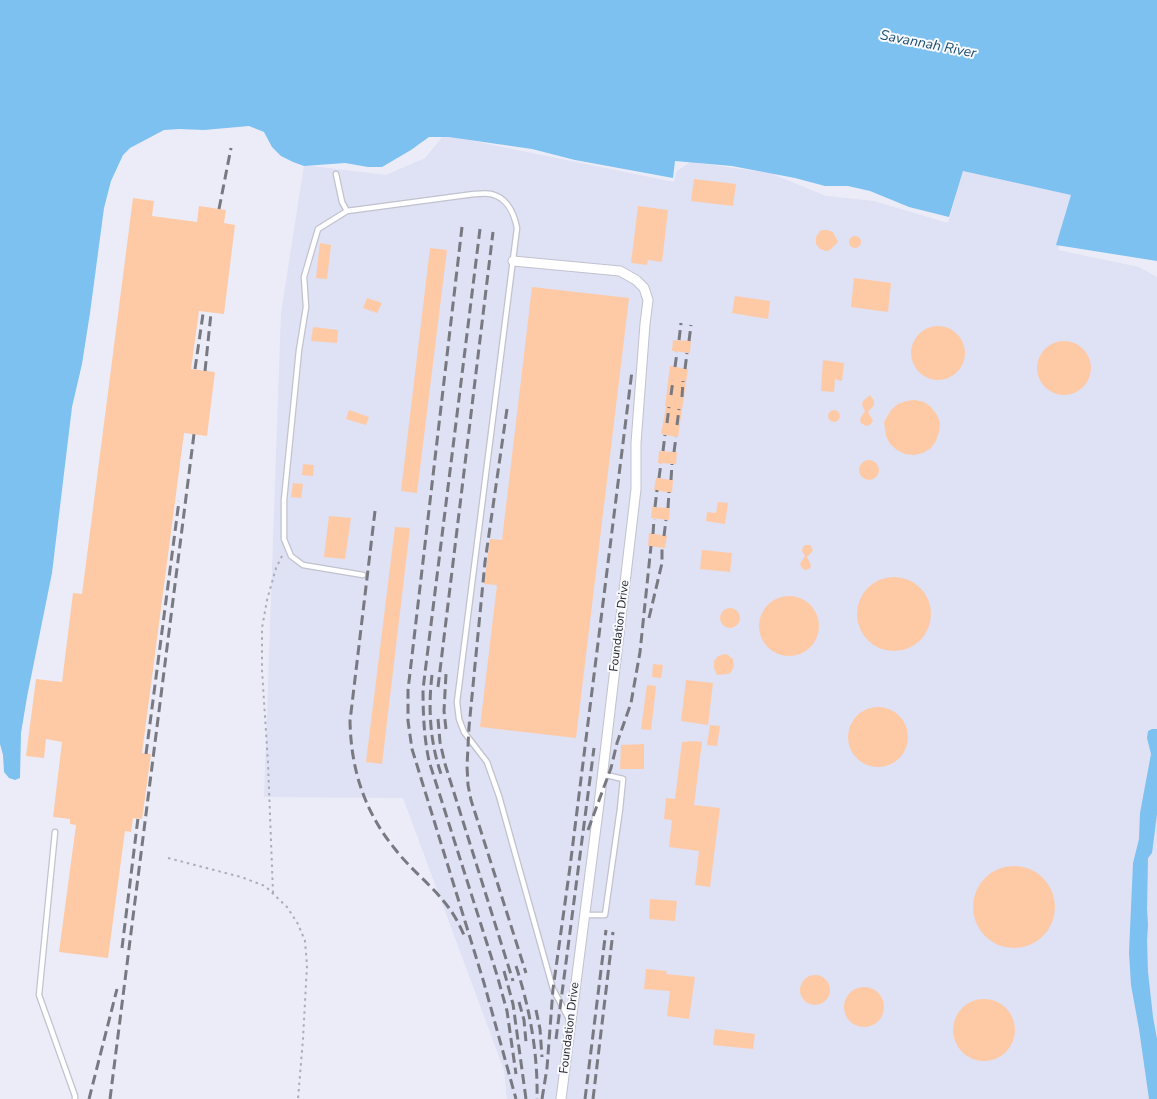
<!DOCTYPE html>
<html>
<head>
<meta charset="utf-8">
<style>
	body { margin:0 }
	canvas { display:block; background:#ebecf8 }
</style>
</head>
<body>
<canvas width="1157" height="1099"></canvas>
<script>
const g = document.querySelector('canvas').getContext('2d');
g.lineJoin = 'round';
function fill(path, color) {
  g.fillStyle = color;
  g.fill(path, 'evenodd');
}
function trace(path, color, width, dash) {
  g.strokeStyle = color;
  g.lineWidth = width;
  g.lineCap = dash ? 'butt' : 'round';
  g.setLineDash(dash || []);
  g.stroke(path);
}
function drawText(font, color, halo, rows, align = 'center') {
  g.font = font + ' "Nunito Sans",sans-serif';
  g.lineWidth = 4;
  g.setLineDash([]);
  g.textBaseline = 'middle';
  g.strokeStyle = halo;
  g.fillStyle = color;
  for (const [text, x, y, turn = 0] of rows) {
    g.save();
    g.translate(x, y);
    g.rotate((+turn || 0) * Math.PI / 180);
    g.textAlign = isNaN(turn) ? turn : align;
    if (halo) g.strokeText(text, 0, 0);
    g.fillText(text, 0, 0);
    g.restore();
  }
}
fill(new Path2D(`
	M444 135 674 182 676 172 690 162 770 173 826 196 874 201 948 223 963 171 1071 195 1058 250 1139 267 1157 277V1099H507L504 1070 403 798 264 797 281 313 304 165 386 175 425 158Z`), '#dfe1f4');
fill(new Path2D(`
	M0 0H1157V261L1056 245 1071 195 963 171 949 217 909 207 870 191 848 186H825L795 178 732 166 675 161 673 178 575 160 532 149 449 137H429L411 150 382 167H368L345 163 304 166 293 162 281 156 272 147 264 132 249 126 204 130 179 129 164 130 130 148 123 155 111 181 104 208 90 313 82 364 72 407 52 573 27 697 21 733 20 778 15 780 9 778 4 772 3 755 0 744Z
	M1152 729H1157V814L1152 853 1148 858 1147 909 1148 925 1147 941 1148 972 1153 1017 1157 1039V1099H1149L1139 1029 1131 985 1129 952 1133 863 1139 839 1140 813 1151 754 1147 738 1148 731Z`), '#7dc1f0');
fill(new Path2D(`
	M694 179 736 184 733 206 691 201Z
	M133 198 154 201 152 216 197 222 199 206 226 210 224 223 235 225 224 314 199 311 191 369 215 372 207 436 184 433 142 753 151 754 142 819 133 818 131 832 125 831 108 958 59 952 76 825 70 824V819L53 817 62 742 46 739 44 758 26 756 36 679 62 682 73 593 82 594Z
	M638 206 668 210 662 262 648 260 647 265 631 263Z
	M823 230H827L833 232 838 242 830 250 827 251 820 249 816 244V237L820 231Z
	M849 242a6 6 0 1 1 12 0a6 6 0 1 1-12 0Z
	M320 243 331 245 327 279 316 278Z
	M430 248 447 250 417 493 401 491Z
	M854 278 891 283 888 312 851 307Z
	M532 287 629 298 576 738 480 727 497 585 484 584 490 539 502 540Z
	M735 296 770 301 768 319 732 313Z
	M367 298 382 303 377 313 363 308Z
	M911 353a27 27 0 1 1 54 0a27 27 0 1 1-54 0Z
	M313 327 338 330 337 343 311 341Z
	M673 340 691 341 690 353 672 351Z
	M1037 368a27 27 0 1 1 54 0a27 27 0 1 1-54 0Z
	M823 360 844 363 842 381 835 379 834 392 821 391Z
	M670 366 688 369 678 437 661 434 666 407H665Z
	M870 395 874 401V405L868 412 873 421 870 425 866 426 861 423 860 419 865 411 862 405 863 401Z
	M915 400 924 402 931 407 937 415 940 423 939 432 936 441 931 448 923 453 914 455 905 454 897 450 890 444 886 436 884 422 891 410 898 404 906 401Z
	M349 410 369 417 366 425 346 419Z
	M828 416a6 6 0 1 1 12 0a6 6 0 1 1-12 0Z
	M659 451 677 452 676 464 658 463Z
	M859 470a10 10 0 1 1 20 0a10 10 0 1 1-20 0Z
	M303 464 314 465 313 476 302 475Z
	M656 478 673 480 672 493 654 490Z
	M293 483 303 484 301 498 291 497Z
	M718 502 728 503 725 524 706 521 707 512 716 513Z
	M652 507 670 508 669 520 651 518Z
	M329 516 351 518 345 559 324 557Z
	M395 527 410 528 382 764 366 762Z
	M649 533 667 536 665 548 648 546Z
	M805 545H810L813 550 811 553 807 557 810 563 811 566 809 569 805 570 802 568 800 564 805 556 802 551 803 547Z
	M702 550 732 553 730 572 700 569Z
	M857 614a37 37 0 1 1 74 0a37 37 0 1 1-74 0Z
	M759 626a30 30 0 1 1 60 0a30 30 0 1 1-60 0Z
	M720 618a10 10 0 1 1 20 0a10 10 0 1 1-20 0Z
	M725 654 728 655 733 659 734 666 731 672 728 674 717 675 714 668V661L718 656Z
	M653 664 663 665 661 678 652 677Z
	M686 680 713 683 708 725 681 721Z
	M647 685 656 686 651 730 641 729Z
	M848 737a30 30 0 1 1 60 0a30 30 0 1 1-60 0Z
	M710 725 720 726 717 746 707 745Z
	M694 741 702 742 694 805 720 808 710 887 695 885 699 851 669 847 672 820 664 819 666 798 675 799 682 742Z
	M644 744V769H620L621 745Z
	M973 907a41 41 0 1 1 82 0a41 41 0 1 1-82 0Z
	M650 899 677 901 675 921 649 919Z
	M646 969 667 971 666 974 695 977 689 1019 667 1016 670 991 644 989Z
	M800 990a15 15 0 1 1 30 0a15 15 0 1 1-30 0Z
	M844 1007a20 20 0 1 1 40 0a20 20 0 1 1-40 0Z
	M953 1030a31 31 0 1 1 62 0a31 31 0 1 1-62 0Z
	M715 1029 755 1034 753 1049 713 1045Z`), '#fecaa6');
const service = new Path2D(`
	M336 174 342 202 347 211 474 194C480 194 486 193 491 194 508 198 514 213 517 228L457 702 459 719 464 732 487 762 499 796 553 989 570 1021
	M347 211 318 229 304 277 306 307 299 350 284 500V539L291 556 303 565 363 575
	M55 832 39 995 75 1096V1099
	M585 915H605L620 809 623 779 602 774`);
const minor = new Path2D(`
	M513 261 620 271 636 280 644 288 648 300 645 324 636 443V489L600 796 561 1099`);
trace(service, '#c1c2ce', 7);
trace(minor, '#c1c2ce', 11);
trace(new Path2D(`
	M168 858 241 877 265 886 287 907 298 924 305 941 307 965 303 1039 298 1099
	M273 893 268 763 262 670V628L267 600 276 568 283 554`), '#abacb6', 2, [2.5, 4]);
trace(service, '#fff', 4.5);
trace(minor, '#fff', 9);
trace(new Path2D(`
	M219 209 231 148
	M462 227 408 690V721L412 749 484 983 516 1099
	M480 229 423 689C423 714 424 737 429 761L497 975 507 1011 516 1074
	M679 340 681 323
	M689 341 691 325
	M675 367 677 352
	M195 369 203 314
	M685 369 687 353
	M205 371 211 313
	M671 395 673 380
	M682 397 683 381
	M507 409 485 562 469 727 467 766 468 785 471 800 526 973
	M667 423 669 407
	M677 425 679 409
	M663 451 665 435
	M674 452 676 437
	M659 478 661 463
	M671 480 672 464
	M655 507 657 490
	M668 508 669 492
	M375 511 350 721C351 769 364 811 395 849 411 870 433 886 449 908 455 916 460 926 464 935
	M653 534 654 519
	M664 536 666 520
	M649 618 662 563V548
	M432 675C428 708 430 742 441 774
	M438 687 493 232
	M438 719 440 742 445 764 513 981
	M446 729 444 711 446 674
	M146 754 179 501
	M588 830 611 768 617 743 631 703 640 652 651 546
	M122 948 138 818
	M516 966C530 1009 538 1054 537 1099
	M504 971 513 1004 526 1099
	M519 1002 524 1020 526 1042
	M536 1010 540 1029 542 1057
	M556 1039 594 748
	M89 1099 117 989
	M110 1099 194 434
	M542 1099 547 1068 553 989 570 867 632 371
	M585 1099 606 930
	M593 1099 613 932`), '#787981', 3, [10, 5]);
drawText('12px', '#1e1f23', '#f9faff', [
	["Foundation Drive",620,626,-83],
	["Foundation Drive",570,1028,-83]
]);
drawText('italic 14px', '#1a4d6c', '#f9faff', [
	["Savannah River",928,45,11]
]);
</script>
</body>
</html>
